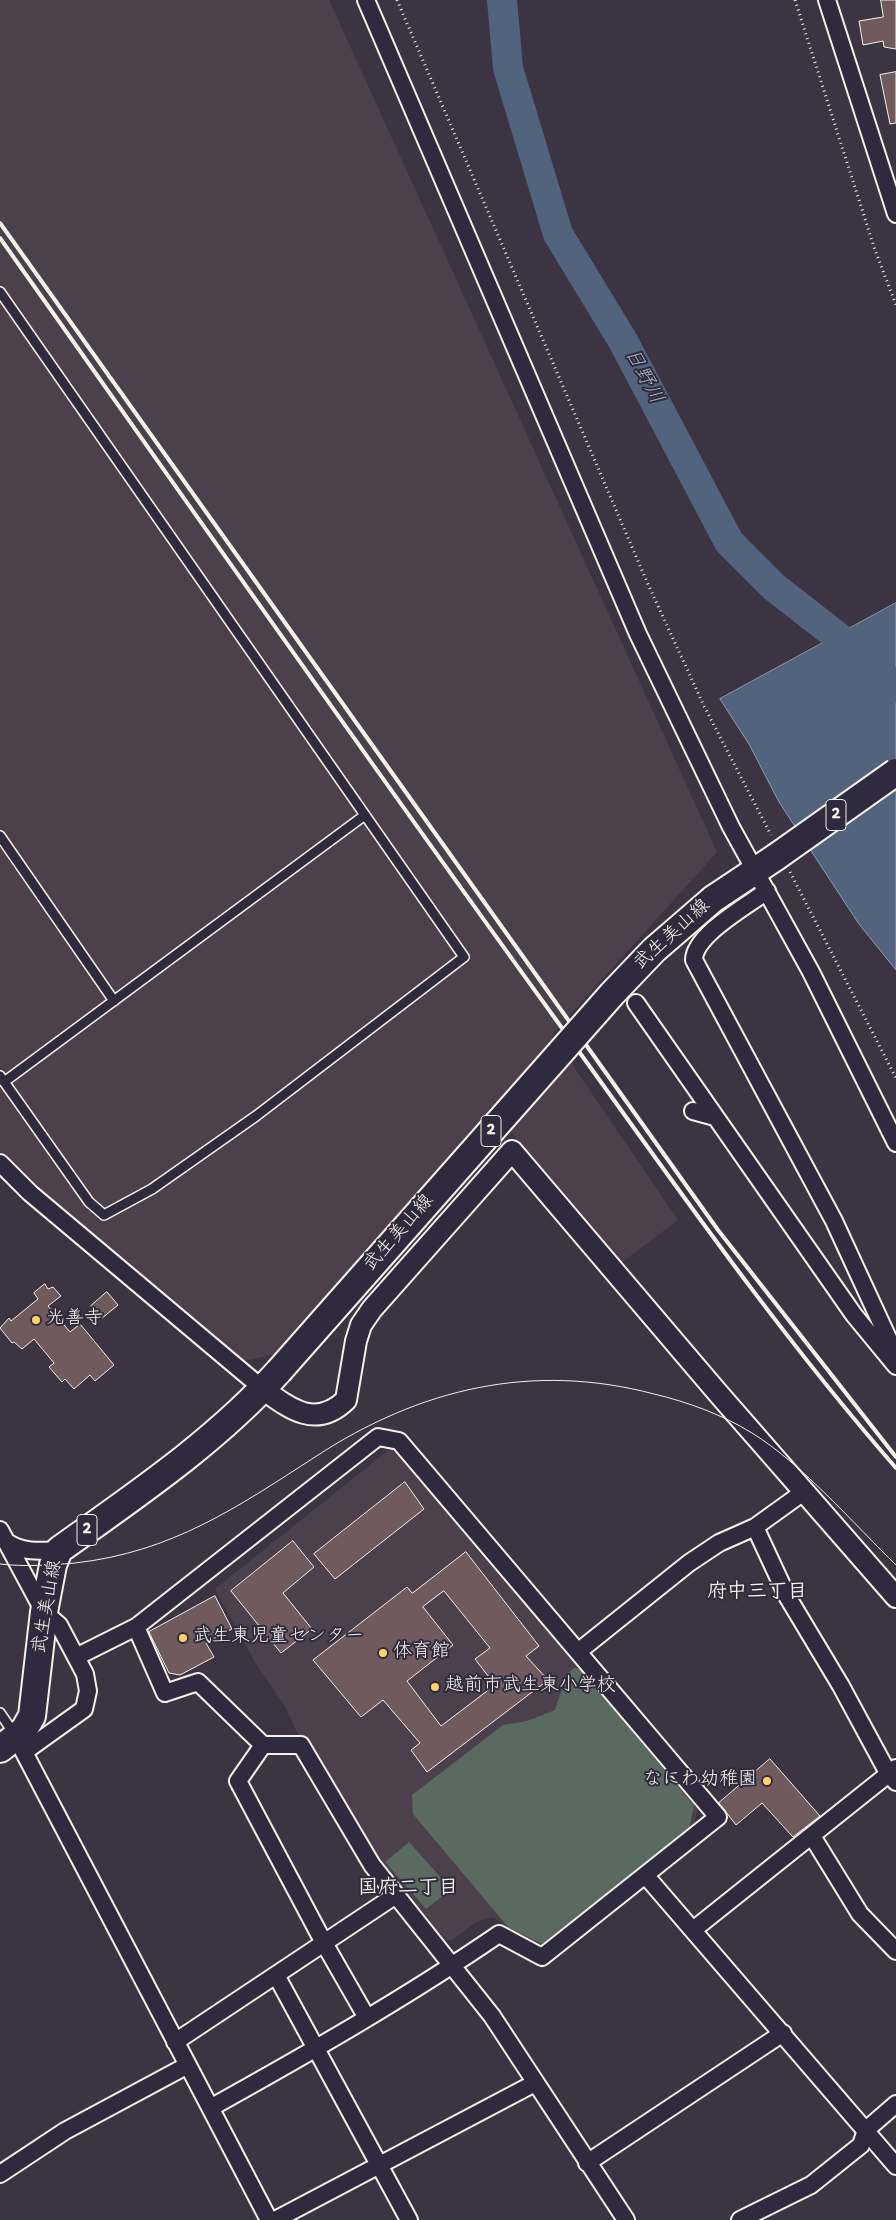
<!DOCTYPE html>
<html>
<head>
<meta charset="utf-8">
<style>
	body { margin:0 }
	canvas { display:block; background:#3c3443 }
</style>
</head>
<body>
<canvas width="896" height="2220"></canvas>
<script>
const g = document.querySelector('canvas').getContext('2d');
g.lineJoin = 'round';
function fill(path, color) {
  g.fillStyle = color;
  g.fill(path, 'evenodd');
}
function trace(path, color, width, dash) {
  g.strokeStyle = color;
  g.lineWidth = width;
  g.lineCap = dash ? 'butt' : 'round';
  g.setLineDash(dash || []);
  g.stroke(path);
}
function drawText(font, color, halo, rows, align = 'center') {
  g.font = font + ' "Gochi Hand","Klee One",sans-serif';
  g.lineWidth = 4;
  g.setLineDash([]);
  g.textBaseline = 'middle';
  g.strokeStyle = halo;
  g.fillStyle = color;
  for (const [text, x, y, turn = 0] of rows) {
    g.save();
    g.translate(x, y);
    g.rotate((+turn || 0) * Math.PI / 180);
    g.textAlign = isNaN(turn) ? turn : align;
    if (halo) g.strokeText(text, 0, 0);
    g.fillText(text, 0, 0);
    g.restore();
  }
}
fill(new Path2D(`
	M0 0H329L717 852 552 1035 678 1220 618 1265 491 1107 281 1353 242 1361 14 1169 0 1151Z
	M395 1445 574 1653 570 1656 578 1666 698 1809 692 1831 543 1947 506 1928 494 1917 476 1922 452 1940H443L373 1857 301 1741 286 1708 255 1662 215 1589Z`), '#4b404b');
fill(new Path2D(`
	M574 1668 581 1669 694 1806 689 1830 542 1944 508 1927 413 1814 412 1795 503 1725 527 1721 555 1710 567 1674Z
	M409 1842 451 1889 426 1909 385 1862Z`), '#5b6a60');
const water = new Path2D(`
	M896 603V970L859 924 779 802 749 744 720 699Z`);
fill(water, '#52637d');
trace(water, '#939ca8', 1);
trace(new Path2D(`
	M502 0 508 68 558 234 623 341 729 542 774 587 860 654 896 688`), '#52637d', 30);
const building = new Path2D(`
	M881 0H896V49L884 47 883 41 863 45 859 21 883 17Z
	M896 72V123L890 124 880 75Z
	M45 1284 48 1289 53 1287 61 1296 48 1306 70 1332 80 1324 114 1365 95 1381 90 1375 74 1389 65 1379 62 1382 49 1367 54 1363 34 1339 22 1349 14 1342 12 1343 0 1328 9 1318 11 1321 38 1299 34 1293Z
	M107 1292 118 1305 101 1319 91 1306Z
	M405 1482 424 1509 335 1579 314 1554Z
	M293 1541 314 1567 283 1593 312 1629 281 1653 231 1591Z
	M466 1552 539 1646 526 1656 548 1680 427 1772 411 1750 420 1743 383 1700 361 1717 313 1660 407 1587 412 1593ZM444 1591 490 1648 475 1659 495 1685 441 1726 407 1681 453 1645 423 1607Z
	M215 1596 232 1629 206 1643 214 1657 180 1675 169 1673 149 1632Z
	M770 1759 820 1816 793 1837 762 1803 736 1825 719 1803Z`);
fill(building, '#6f5b5d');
trace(building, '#f4f1e8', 1);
const service = new Path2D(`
	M0 292 464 957 256 1116 152 1189 104 1215 89 1202 0 1076
	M0 836 114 1001
	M4 1082 365 815
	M0 1713 15 1735`);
const minor = new Path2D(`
	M366 0 638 634 731 827 811 972 896 1143
	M827 0 896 214
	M767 891C748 905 694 935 694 960L834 1221 894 1351 888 1355
	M636 1003 854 1315 896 1366
	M693 1111 715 1117
	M0 1163 30 1193 263 1389
	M755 1527 787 1596 841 1686 888 1773 896 1782
	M0 1530 44 1612 59 1625 85 1674 88 1691 84 1709 24 1752
	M7 1542C22 1553 42 1551 59 1550
	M136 1627 165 1693 198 1682 263 1745H301L372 1865 492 2016 626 2220
	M579 1651 689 1563 719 1543 755 1527 805 1491
	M76 1657 136 1627 378 1437 399 1441 718 1817 542 1957 499 1934C407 1997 309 2053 212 2107
	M16 1737 269 2220
	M263 1745 238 1781 324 1943 367 2018
	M812 1836 860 1914 896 1951
	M646 1876 896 2166
	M693 1930 896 1768
	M276 1975 409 2220
	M175 2042 396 1895
	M587 2163 783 2033
	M0 2174 65 2131 188 2065
	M275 2220 535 2083
	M740 2220 811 2185 861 2145 866 2130 896 2104`);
const tertiary = new Path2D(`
	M263 1389C290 1409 316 1429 346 1400L356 1341 361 1325 372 1309 512 1151 717 1392 896 1597`);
const primary = new Path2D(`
	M713 899 776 857
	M0 1749 24 1730 32 1716 44 1612 53 1565 59 1550C136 1495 215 1442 279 1371`);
trace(service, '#f4f1e8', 12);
trace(minor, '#f4f1e8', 20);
trace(tertiary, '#f4f1e8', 24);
trace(primary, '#f4f1e8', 30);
trace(new Path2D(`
	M397 0 647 582 704 706 771 835
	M795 0 875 250 896 305
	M790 872 896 1078`), '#f4f1e8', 3, [1, 4]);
trace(service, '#2f2a3d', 9);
trace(minor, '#2f2a3d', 16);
trace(tertiary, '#2f2a3d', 20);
trace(primary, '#2f2a3d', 26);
trace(new Path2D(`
	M0 1564C25 1567 50 1565 75 1563 172 1552 236 1508 315 1457 420 1388 533 1362 654 1394 688 1402 723 1415 752 1433 801 1463 854 1524 896 1565`), '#f4f1e8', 1);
trace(new Path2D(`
	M0 223 718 1230 896 1457
	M0 238C184 498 367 759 554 1017 665 1170 772 1326 896 1468`), '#f4f1e8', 4);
const primaryBridge = new Path2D(`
	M776 857 896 772
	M279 1371 612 994 654 950 713 899`);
trace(primaryBridge, '#f4f1e8', 30, []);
trace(primaryBridge, '#2f2a3d', 26);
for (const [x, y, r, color] of [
	[36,1320,5,"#ffd166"],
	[183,1638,5,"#ffd166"],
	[383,1653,5,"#ffd166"],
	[435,1687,5,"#ffd166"],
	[767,1781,5,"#ffd166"]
]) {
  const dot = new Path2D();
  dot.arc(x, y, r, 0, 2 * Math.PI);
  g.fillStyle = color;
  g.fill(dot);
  trace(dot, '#2f2a3d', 2);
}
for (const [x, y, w] of [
	[836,815,20],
	[491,1131,20],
	[87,1530,20]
]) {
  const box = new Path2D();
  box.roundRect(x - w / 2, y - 15.5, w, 31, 4);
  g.fillStyle = '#2f2a3d';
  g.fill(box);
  trace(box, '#f4f1e8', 1);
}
drawText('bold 18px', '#f4f1e8', null, [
	["2",836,815],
	["2",491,1131],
	["2",87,1530]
]);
drawText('19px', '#f4f1e8', '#2f2a3d', [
	["武生美山線",673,936,-42],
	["武生美山線",400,1234,-49],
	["武生美山線",49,1607,-80]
]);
drawText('19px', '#f4f1e8', '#2f2a3d', [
	["光善寺",46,1320],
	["武生東児童センター",193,1638],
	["体育館",393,1653],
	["越前市武生東小学校",445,1687],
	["なにわ幼稚園",757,1781,"right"]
], 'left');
drawText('italic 20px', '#b3b8bd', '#2f2a3d', [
	["日野川",642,377,62]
]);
drawText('bold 20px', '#f4f1e8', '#2f2a3d', [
	["府中三丁目",757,1594],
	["国府二丁目",408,1890]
]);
</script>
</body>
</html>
